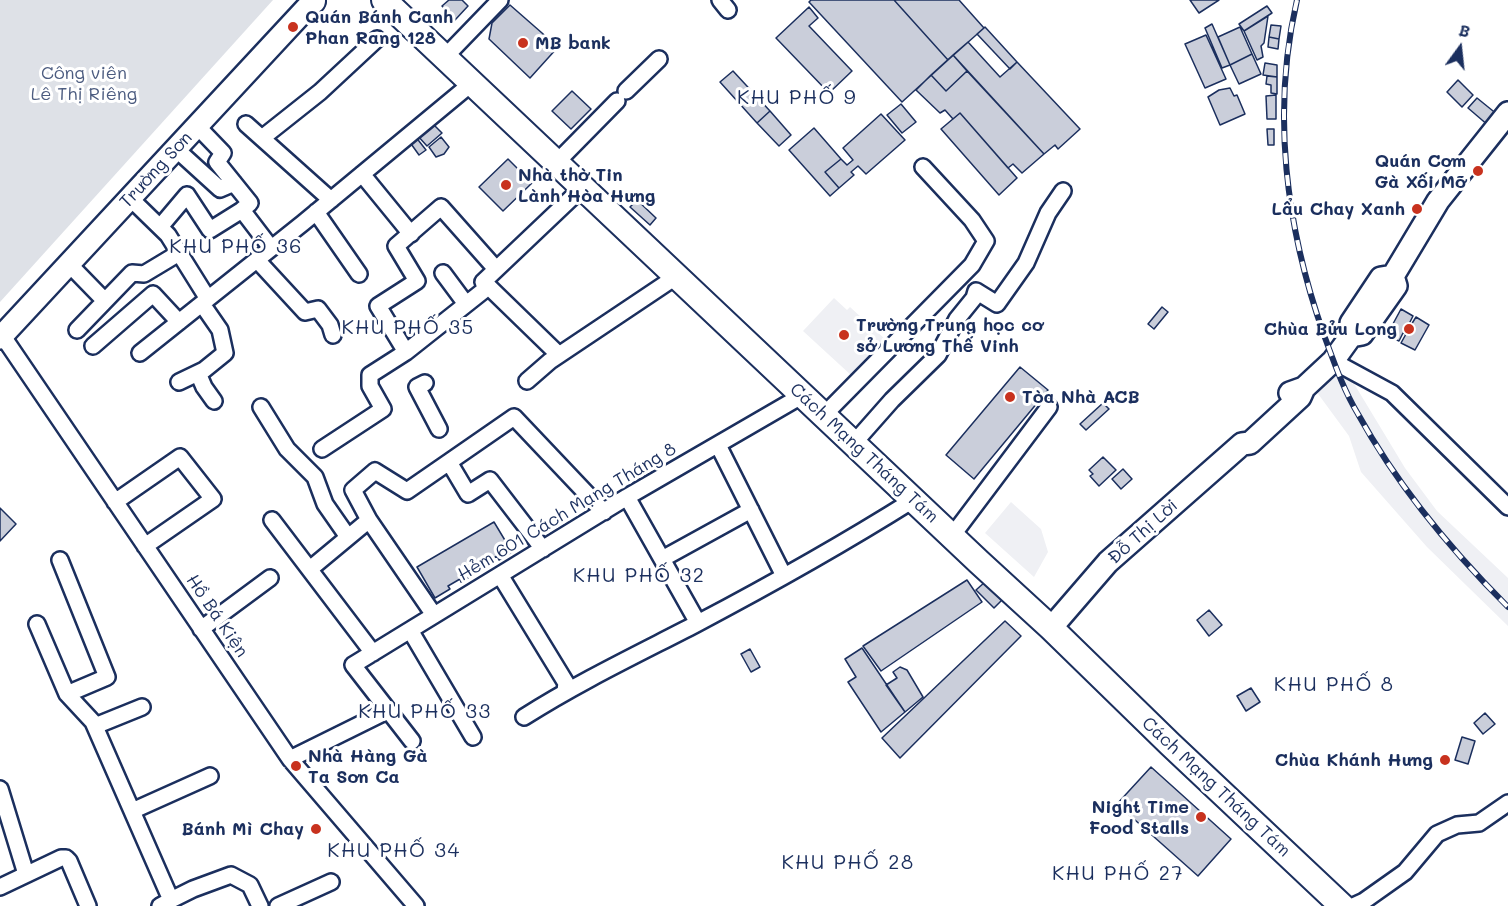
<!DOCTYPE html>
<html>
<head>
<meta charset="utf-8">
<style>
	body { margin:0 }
	#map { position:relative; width:1508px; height:906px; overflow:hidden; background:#fff; font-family:Mali,sans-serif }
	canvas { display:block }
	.north { position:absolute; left:1430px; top:18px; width:60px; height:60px; -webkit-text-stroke:4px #fff; paint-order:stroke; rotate:15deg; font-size:16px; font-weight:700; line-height:24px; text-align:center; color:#1b2f5e }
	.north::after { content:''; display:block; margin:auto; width:21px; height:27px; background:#1b2f5e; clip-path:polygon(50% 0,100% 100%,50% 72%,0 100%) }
</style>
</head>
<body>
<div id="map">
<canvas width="1508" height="906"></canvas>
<div class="north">B</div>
</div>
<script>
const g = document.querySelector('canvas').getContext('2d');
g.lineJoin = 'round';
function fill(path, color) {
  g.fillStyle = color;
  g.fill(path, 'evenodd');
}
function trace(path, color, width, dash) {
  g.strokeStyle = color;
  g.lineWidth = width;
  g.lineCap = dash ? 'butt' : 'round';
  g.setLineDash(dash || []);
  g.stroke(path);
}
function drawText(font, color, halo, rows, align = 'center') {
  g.font = font + ' Mali,sans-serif';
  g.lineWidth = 6;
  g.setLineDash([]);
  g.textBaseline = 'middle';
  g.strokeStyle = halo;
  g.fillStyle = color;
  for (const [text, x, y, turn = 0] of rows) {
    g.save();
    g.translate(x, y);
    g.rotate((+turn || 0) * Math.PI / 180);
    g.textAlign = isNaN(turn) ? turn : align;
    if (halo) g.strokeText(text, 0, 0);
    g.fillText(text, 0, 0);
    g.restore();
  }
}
fill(new Path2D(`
	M834 298 847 310 850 307 886 340 852 376 803 331Z
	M1347 372 1405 468 1437 511 1508 578V626L1427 547 1361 472 1349 436 1313 387Z
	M1011 502 1041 529 1048 552 1034 577 985 533Z`), '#eff0f4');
fill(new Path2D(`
	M0 0H273L0 302Z`), '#dee1e7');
const building = new Path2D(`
	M449 0H462L468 6 455 20 442 6Z
	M811 0H894L948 60 902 102 809 2Z
	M894 0H959L984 28 948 60Z
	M1190 0H1219L1199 13Z
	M510 5 558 47 530 78 489 39 492 23Z
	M1267 6 1272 13 1244 31 1239 24Z
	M809 7 818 18 809 26 852 71 829 93 776 38Z
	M1268 16 1264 43 1261 46 1263 57 1257 60 1244 31Z
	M1212 24 1230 65 1222 68 1205 28Z
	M1271 25 1281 26 1279 39 1269 37Z
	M985 27 1017 62 1010 69 977 34Z
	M1240 27 1252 54 1230 65 1218 37Z
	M1206 35 1226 79 1205 88 1185 44Z
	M1269 37 1279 39 1278 49 1268 47Z
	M968 42 1000 77 1017 62 1080 129 1058 149 1055 145 1044 154 953 55Z
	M1252 54 1261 74 1239 84 1230 65Z
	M953 55 967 71 946 91 931 75Z
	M1265 63 1277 65V77L1263 75Z
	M733 71 770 111 757 123 720 82Z
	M967 71 1044 154 1022 173 1013 164 1008 168 960 113 953 119 945 110 940 113 916 90 931 75 946 91Z
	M1267 76 1277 77V94L1271 93V85L1266 84Z
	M1458 80 1473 95 1462 107 1447 92Z
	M1230 88 1234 96 1237 95 1245 114 1220 125 1208 97 1219 90Z
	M572 91 591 109 571 129 552 111Z
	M1276 95V119H1267L1266 96Z
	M1477 98 1498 115 1489 126 1468 108Z
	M901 104 916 122 902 133 887 115Z
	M770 111 791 135 779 146 757 123Z
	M960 113 1017 178 999 195 941 129Z
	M881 114 905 140 866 174 858 166 851 172 854 175 839 188 825 172 841 159 847 165 853 160 843 148Z
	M432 123 442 133 427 146 417 135Z
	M814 128 841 159 825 172 839 188 830 196 789 150Z
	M1267 129H1274V145H1268Z
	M415 136 426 150 419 155 409 141Z
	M441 137 449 147 444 154 436 157 429 147Z
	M508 159 532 183 503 211 479 187Z
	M637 200 656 218 650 225 630 207Z
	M1162 307 1168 312 1154 329 1148 324Z
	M1401 309 1413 316 1409 324 1411 325 1416 317 1429 325 1415 350 1401 343 1406 334 1403 333 1399 341 1387 335Z
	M1020 367 1048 390 974 479 946 455Z
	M1103 403 1109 409 1086 430 1080 424Z
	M1103 457 1116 470 1099 486 1090 476 1093 474 1089 470Z
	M1123 469 1132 479 1121 489 1112 479Z
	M0 508 16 524 0 541Z
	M494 522 512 552 499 560 497 556 486 563 488 566 461 582 460 579 448 586 450 589 435 598 417 567Z
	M967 580 982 602 881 671 863 646Z
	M985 582 1003 599 994 608 976 590Z
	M1209 610 1222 625 1209 636 1197 620Z
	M1005 621 1021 636 900 758 882 738Z
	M862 648 905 712 881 732 848 682 856 677 845 659Z
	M750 649 760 667 751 672 741 654Z
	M900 667 907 670 923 697 905 712 886 685 897 678 893 672Z
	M1251 688 1260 702 1246 711 1237 696Z
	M1485 713 1495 724 1483 734 1474 723Z
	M1462 737 1475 741 1468 764 1455 760Z
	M1151 767 1231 839 1198 876 1117 804Z`);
fill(building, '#caceda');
trace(building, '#1b2f5e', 1.5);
const street = new Path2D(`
	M720 0 728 10
	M445 57 500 0
	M626 91 659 59
	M246 124 331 200
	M197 126 223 153 217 162 250 203 242 210
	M262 138 320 92 377 39
	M176 149 220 189 234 183
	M556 163 617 101
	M362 174 411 234
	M130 198 168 235 208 299
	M316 212 359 274
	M160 227 187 195 210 230 242 210 271 248
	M257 260 305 312 318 309 330 325 333 335
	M69 264 105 301
	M443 273 466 304
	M488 286 559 355
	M77 330 132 273 144 274 179 253
	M2 335 290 759 416 906
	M93 346 153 294 179 322
	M406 352 378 306 417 281 396 246 441 207 496 269
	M140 353 303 223 472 83
	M1333 361 1392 393 1508 507
	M198 373 204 387 214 401
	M527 381 550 361 677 276
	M179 382 204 370 225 353 220 330 202 304
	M425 383 417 387 439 429
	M261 407 287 449 315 477 325 504 348 537
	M824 415 972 265 986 241 972 220 923 167
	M854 443 892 400 938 355 957 319 974 298 976 291 997 304 1026 263 1048 213 1063 191
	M718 445 784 576
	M322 449 383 409 370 386V375L406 352 483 291 488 286 483 282 582 188
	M449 462 514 417 604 512
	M627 497 698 623
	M115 502 180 457 213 499 145 546
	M272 520 373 653
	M952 536 1049 407
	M662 559 751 510
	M60 560 107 677 67 694
	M310 569 369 520
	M500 575 566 683 565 691
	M434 615 369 520 353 490 375 471 407 491 449 462 468 494 490 480 543 549
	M37 624 67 694 93 722 171 900 160 906
	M201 629 270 578
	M410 630 473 737
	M524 717C579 682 638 654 696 624 770 585 843 544 913 500
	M95 726 142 707
	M412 741 353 665 627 497 803 395
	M290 759 387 711
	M0 789 26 874
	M132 811 210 776
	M0 887 61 858H66L69 861 88 906
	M171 900 193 889 231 875 250 885 260 906
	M278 906 331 882
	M1353 906 1364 901 1405 872 1437 834 1457 825 1479 823 1508 803`);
const secondary = new Path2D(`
	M1351 336 1362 334 1396 286 1393 276 1438 201 1508 113
	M0 338 314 0
	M1290 393 1304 388 1333 361 1351 336V323L1381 278 1393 276
	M1051 628 1108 562 1242 444 1250 443 1300 397 1304 388`);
const primary = new Path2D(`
	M313 0V1
	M384 0 979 562 1051 628 1170 744 1342 906`);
trace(street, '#1b2f5e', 20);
trace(secondary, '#1b2f5e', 26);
trace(primary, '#1b2f5e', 28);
trace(street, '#fff', 15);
trace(secondary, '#fff', 21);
trace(primary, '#fff', 24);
const rail = new Path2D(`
	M1297 0C1271 112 1286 228 1324 335 1334 362 1343 389 1358 414 1397 485 1451 550 1508 607`);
trace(rail, '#1b2f5e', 6);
trace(rail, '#fff', 4, [11]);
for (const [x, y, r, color] of [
	[293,27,6,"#c8321e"],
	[523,43,6,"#c8321e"],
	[1478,171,6,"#c8321e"],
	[506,185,6,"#c8321e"],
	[1417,209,6,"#c8321e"],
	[1409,329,6,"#c8321e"],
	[844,335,6,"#c8321e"],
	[1010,397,6,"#c8321e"],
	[1445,760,6,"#c8321e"],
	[296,766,6,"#c8321e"],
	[1201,817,6,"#c8321e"],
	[316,829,6,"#c8321e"]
]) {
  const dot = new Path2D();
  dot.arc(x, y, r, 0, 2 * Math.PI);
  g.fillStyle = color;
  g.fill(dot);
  trace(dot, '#fff', 2);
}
drawText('bold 18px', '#1b2f5e', '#fff', [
	["Quán Bánh Canh",305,17],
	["Phan Rang 128",305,38],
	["MB bank",535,43],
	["Quán Cơm",1466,161,"right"],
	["Gà Xối Mỡ",1466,182,"right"],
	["Nhà thờ Tin",518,175],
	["Lành Hòa Hưng",518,196],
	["Lẩu Chay Xanh",1405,209,"right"],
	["Trường Trung học cơ",856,325],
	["sở Lương Thế Vinh",856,346],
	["Chùa Bửu Long",1397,329,"right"],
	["Tòa Nhà ACB",1022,397],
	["Nhà Hàng Gà",308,756],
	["Ta Sơn Ca",308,777],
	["Chùa Khánh Hưng",1433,760,"right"],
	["Night Time",1189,807,"right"],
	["Food Stalls",1189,828,"right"],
	["Bánh Mì Chay",304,829,"right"]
], 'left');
drawText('18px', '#4c5c80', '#fff', [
	["Công viên",84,73],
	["Lê Thị Riêng",84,94]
]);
drawText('18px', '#1b2f5e', '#fff', [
	["Trường Sơn",156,170,-47],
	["Cách Mạng Tháng Tám",864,453,43],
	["Hẻm 601 Cách Mạng Tháng 8",567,512,-31],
	["Đỗ Thị Lời",1143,532,-42],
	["Hồ Bá Kiện",217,616,56],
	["Cách Mạng Tháng Tám",1216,787,43]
]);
g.letterSpacing = '1.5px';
drawText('20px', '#1b2f5e', '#fff', [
	["KHU PHỐ 9",797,98],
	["KHU PHỐ 36",236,247],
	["KHU PHỐ 35",408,328],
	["KHU PHỐ 32",639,576],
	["KHU PHỐ 8",1334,685],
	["KHU PHỐ 33",425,712],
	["KHU PHỐ 34",394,851],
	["KHU PHỐ 28",848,863],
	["KHU PHỐ 27",1118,874]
]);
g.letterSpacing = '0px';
</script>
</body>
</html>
